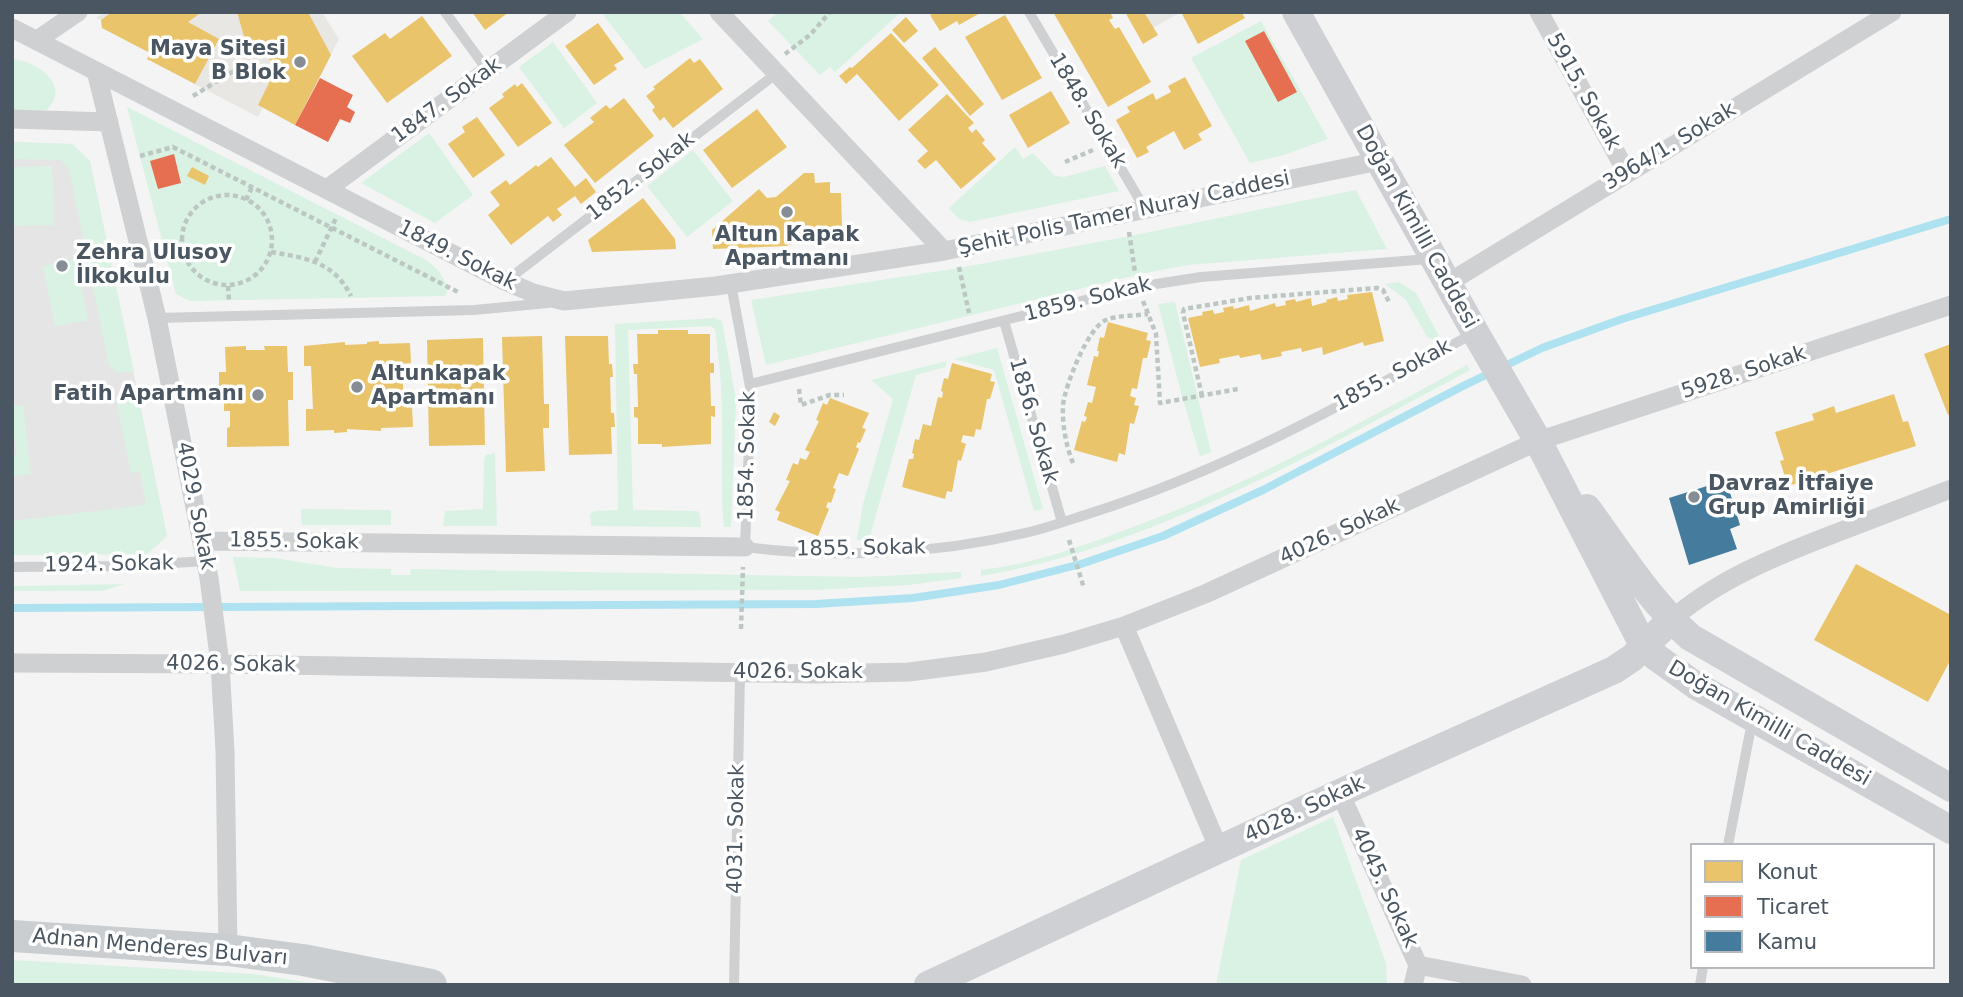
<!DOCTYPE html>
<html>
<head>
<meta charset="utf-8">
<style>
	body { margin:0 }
	#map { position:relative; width:1963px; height:997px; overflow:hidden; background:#f4f4f4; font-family:"DejaVu Sans",sans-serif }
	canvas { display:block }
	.frame { position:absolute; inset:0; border:14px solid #4a5661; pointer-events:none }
	.legend { position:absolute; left:1690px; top:843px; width:245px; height:126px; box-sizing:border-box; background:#fff; border:2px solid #b7bbc0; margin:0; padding:9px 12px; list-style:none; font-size:21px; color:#4a5661 }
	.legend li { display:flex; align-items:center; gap:14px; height:35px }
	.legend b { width:35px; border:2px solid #b7bbc0 }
</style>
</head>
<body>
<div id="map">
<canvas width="1963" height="997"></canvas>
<div class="frame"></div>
<ul class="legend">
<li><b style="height:19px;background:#e9c46a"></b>Konut</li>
<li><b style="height:19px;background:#e76f51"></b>Ticaret</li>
<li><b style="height:19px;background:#457b9d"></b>Kamu</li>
</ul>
</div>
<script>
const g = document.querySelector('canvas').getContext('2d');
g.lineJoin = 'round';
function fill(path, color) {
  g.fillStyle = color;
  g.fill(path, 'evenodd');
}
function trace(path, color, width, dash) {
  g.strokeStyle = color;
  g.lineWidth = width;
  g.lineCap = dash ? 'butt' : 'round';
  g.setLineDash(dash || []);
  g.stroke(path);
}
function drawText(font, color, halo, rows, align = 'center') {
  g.font = font + ' "DejaVu Sans",sans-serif';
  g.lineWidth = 7;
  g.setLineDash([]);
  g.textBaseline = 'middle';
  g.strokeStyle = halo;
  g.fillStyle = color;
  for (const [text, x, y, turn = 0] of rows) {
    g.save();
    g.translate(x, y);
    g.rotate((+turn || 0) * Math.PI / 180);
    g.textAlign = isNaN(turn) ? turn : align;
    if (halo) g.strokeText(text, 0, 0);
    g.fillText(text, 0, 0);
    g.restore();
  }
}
fill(new Path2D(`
	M104 12H322L339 39 295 125 263 107 258 117 147 59 150 53 102 28 101 20 96 18Z
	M1144 12H1181L1153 28Z`), '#e8e7e3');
fill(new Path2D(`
	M12 142 72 144 90 161 167 536 147 554 12 555Z`), '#e6e5e6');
fill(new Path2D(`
	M601 12H679L703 39 645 69Z
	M778 12H898L899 14 835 72 830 67 820 75 768 21Z
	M1261 21 1328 139 1284 155 1250 163 1191 58Z
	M553 42 597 103 564 128 519 67Z
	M12 59C37 61 72 85 47 110L12 111Z
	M127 107 426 260 438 270 449 288 445 296 190 301 176 294Z
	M429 133 473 195 435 223 361 183Z
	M12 142 72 144 90 161 134 372H117L109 366 69 168 61 160 12 159Z
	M1015 147 1023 159 1033 153 1055 176 1064 177 1105 166 1119 191 970 222 959 219 949 208Z
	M693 150 733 201 687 237 647 186Z
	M52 166 54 225 12 226V167Z
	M1356 190 1387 249 1188 265 1145 273 766 365 751 300 959 268 1130 236Z
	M76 259 88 320 55 326 43 266Z
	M1399 282 1416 293 1439 336 1433 339 1427 337 1406 300 1385 284Z
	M1175 302 1211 452 1200 456 1183 400 1158 304Z
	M714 318 722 321 736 400 731 527H724C720 490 723 454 722 417 722 387 719 358 715 329L710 326 628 330 633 510 697 511 700 514 701 527 591 526 590 514 594 511 618 510 615 324Z
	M997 348 1043 509 1034 511 994 370 954 359Z
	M947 361 945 367 916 375 869 539 857 540 863 504 893 399 871 380Z
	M1467 365 1470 370C1320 450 1150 548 981 576V570C1033 564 1084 546 1133 527 1250 484 1358 424 1467 365Z
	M137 391 167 536 147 554 12 555V521L146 505 140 472 131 473 116 399 121 392Z
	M23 405 31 474 12 476V455L17 454 12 427V406Z
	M495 453 497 526H443L445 511 483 509 484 459 486 455Z
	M301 509 391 510V525H302Z
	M233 557 274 558 338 568 391 569V575H410L411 569 861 577 961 572V578L909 585 814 590 240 591Z
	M124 584 103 591H12V586Z
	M1333 817 1386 963 1387 985H1216L1241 860Z
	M12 960 254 974 324 985H12Z`), '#d9f2e3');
fill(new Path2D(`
	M112 12H202L188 22 219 39 195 84 147 59 150 53 102 28 101 20Z
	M237 12H308L331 55 295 125 258 105 276 69 257 40 246 43Z
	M472 12H509L485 30Z
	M935 12H982L959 25 957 21 940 31 930 15Z
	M1053 12H1110L1113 18 1109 20 1115 29 1119 27 1151 82 1108 107Z
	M1125 12H1144L1158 35 1143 44Z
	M1181 12H1241L1245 18 1198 44Z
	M1005 15 1042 78 1002 100 965 37Z
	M422 16 452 56 387 103 352 56 385 33 390 39Z
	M906 17 918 31 904 43 892 30Z
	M598 23 624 59 614 65 617 69 594 85 565 46Z
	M891 33 939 85 899 121 857 74 846 84 839 76 850 67 852 68Z
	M935 47 984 104 970 116 922 58Z
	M690 58 694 63 700 59 723 89 673 128 664 117 660 121 652 110 655 107 646 96 655 89 653 87Z
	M1185 77 1212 126 1198 134 1202 140 1184 150 1174 131 1146 147 1149 152 1137 158 1116 120 1130 112 1127 107 1153 93 1156 100 1171 92 1168 86Z
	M522 83 552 123 518 147 489 108 504 97 502 94 515 84 517 87Z
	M1051 91 1070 123 1028 148 1009 115Z
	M947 94 974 123 968 128 972 133 976 129 985 140 982 143 996 159 961 189 936 160 925 169 917 161 928 151 908 130Z
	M624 98 654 136 595 183 564 145 594 122 590 118 606 105 610 109Z
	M757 109 787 147 732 188 703 150Z
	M477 117 505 155 473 178 448 144 465 132 462 127Z
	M551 157 575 187 586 178 596 192 581 204 575 196 557 209 562 215 553 222 548 216 511 245 488 215 500 205 490 192 506 180 510 185 536 165 538 167Z
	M192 167 209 176 205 185 187 176Z
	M804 173H814L815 183 830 182V193H841L842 227 786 246 713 249 712 230 759 189 767 198 776 197Z
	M643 198 675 239 676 249 592 252 588 240Z
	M1372 292 1384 341 1364 346 1363 342 1323 355 1322 347 1302 352 1301 348 1281 352 1282 356 1262 360 1260 354 1240 358 1239 355 1219 359 1220 363 1200 367 1188 318 1203 315 1202 312 1213 310 1214 314 1224 312 1223 308 1233 306 1234 309 1249 305 1250 311 1275 303 1276 307 1286 305 1285 301 1295 299 1296 302 1311 298 1312 306 1327 302 1326 300 1337 297 1338 301 1348 299 1347 295Z
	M1108 322 1148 333 1146 340 1151 341 1147 358H1143L1137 389 1132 388 1130 396 1136 398 1134 405 1139 406 1134 424 1130 423 1125 455 1119 453 1117 462 1074 450 1082 421 1085 422 1087 417 1084 416 1088 402 1092 403 1096 387 1087 385 1094 356 1098 357 1099 351H1097L1100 337 1104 338Z
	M658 330H688V334H710V363H714V373H710L711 406H715V417L711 416V444L662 447V444H638V418L634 417V407H638L637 374H634L633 364H638L637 334H658Z
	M542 336 544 404H549V428H543L545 471 506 472 502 337Z
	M565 336H608L609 364H612L613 377H610L611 413H614L615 427H611L612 454 569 455Z
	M483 338 485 445 429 446 427 340Z
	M379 341V344L410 343 411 363 402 364 404 407H412L413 427 381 428V431L347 429V432L334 433V430L306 431V409H313L311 366H304V346L345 342V345L367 344V342Z
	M1951 344V414L1948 415 1924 354Z
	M246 346V350H265L264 346H287L288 372H293V400H288L289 446 227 447V428L230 427V411H224V390H219V372H226L225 347Z
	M952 363 992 374 990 381 995 382 990 399H987L981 430 976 429 974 437 963 435 961 442 966 444 961 461 958 460 952 492 947 491 945 499 902 487 909 459H913L914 454 912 453 915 439 919 440 923 424 931 426 938 397 942 398 943 392 941 391 944 378 948 379Z
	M1894 394 1903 422 1908 421 1916 446 1788 486 1780 461 1784 460 1775 432 1814 420 1812 414 1834 406 1836 413Z
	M830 398 869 413 862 428 866 429 860 443 858 442 856 447 859 449 848 476 839 473 833 488 836 489 831 503 828 502 826 507 829 509 818 536 777 520 780 512 775 510 790 481 786 480 793 463 798 465 800 458 806 460 810 452 805 450 819 421 816 420 823 403 827 405Z
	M774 412 780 416 775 426 769 422Z
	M1856 564 1951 615V659L1928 702 1814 640Z`), '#e9c46a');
fill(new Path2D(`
	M1264 31 1297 92 1278 102 1245 41Z
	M320 78 353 95 347 107 355 112 350 123 340 119 328 142 295 125Z
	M174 154 181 183 158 189 150 161Z`), '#e76f51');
fill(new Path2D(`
	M1726 480 1740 525 1730 529 1737 549 1689 565 1669 498Z`), '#457b9d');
trace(new Path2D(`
	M12 608 816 604 913 598 999 585 1081 564 1163 536 1263 490 1463 386 1542 348 1622 319 1951 219`), '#aee2f0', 8);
trace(new Path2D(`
	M785 54 810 35 830 12
	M193 96 237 69
	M140 156 173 147 458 292
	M1065 162 1093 150
	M182 240a45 45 0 1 1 90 0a45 45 0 1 1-90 0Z
	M246 200 252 187
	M1129 232 1135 272
	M271 252C307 258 334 262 351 296
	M167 258 184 254
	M315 262 336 218
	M959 267 969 313
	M228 286 229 301
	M1143 301 1156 334 1160 403 1238 389
	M799 389 801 405 830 395H844
	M1202 396 1183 313 1184 309 1250 298 1377 288 1383 290 1390 304
	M1073 463C1066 446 1062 424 1063 405 1065 386 1088 327 1106 320 1118 315 1135 316 1148 314
	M1069 540 1084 588
	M741 629 743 567`), '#bcc7c4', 4.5, [5, 3.5]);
trace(new Path2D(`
	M445 12 488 71
	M1029 12 1145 209
	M506 281 777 73
	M731 284 751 392 745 547C837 559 935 554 1025 533 1047 528 1069 520 1091 513 1226 470 1350 401 1474 333
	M157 318 474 310 548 303
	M1004 321 1062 522
	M750 384 1137 287 1201 277 1429 259
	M12 567 124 566 206 561
	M1728 845 1752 722
	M734 985 740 674
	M1700 985 1703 967`), '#ced0d2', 10);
trace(new Path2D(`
	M719 12 944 251 1379 161
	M1539 12 1627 173
	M12 28 505 281 533 293 564 301 716 286 944 251
	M37 40 78 12
	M96 71 157 318 209 578 220 664 225 751 228 950
	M12 119 109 122
	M327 189 567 12
	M1448 283 1892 12
	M202 541 745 547
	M1671 620C1717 580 1774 557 1831 535 1871 520 1911 504 1951 489
	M1124 626 1219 849
	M12 663 220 664 817 674 909 672 986 662 1064 644 1124 626 1205 594 1538 441 1951 305
	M1340 793 1418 965 1413 985
	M1418 965 1522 985`), '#ced0d2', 19);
trace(new Path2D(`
	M1296 12 1475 332 1538 441 1639 637 1656 657 1695 685 1951 830
	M1587 508C1619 552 1649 600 1690 637L1951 788
	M928 985 1340 793 1614 670 1632 658 1671 620`), '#ced0d4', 28);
trace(new Path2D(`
	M12 936 228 950 303 960 431 985`), '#caced1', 32);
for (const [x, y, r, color] of [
	[300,62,7,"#868d94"],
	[787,212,7,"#868d94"],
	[62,266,7,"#868d94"],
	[357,387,7,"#868d94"],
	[258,395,7,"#868d94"],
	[1694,497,7,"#868d94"]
]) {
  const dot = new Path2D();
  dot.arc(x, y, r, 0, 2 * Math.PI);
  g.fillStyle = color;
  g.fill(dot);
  trace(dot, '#fff', 2.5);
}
drawText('bold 21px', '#4a5661', '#fff', [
	["Maya Sitesi",286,50,"right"],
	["B Blok",286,74,"right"],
	["Altun Kapak",787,236,"center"],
	["Apartmanı",787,260,"center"],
	["Zehra Ulusoy",76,254],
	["İlkokulu",76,278],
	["Altunkapak",371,375],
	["Apartmanı",371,399],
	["Fatih Apartmanı",244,395,"right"],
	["Davraz İtfaiye",1708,485],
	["Grup Amirliği",1708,509]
], 'left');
drawText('21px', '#4a5661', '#fff', [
	["5915. Sokak",1583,92,61],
	["1847. Sokak",447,101,-36],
	["1848. Sokak",1087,111,59],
	["3964/1. Sokak",1670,147,-31],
	["1852. Sokak",641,177,-38],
	["Şehit Polis Tamer Nuray Caddesi",1124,214,-12],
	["Doğan Kimilli Caddesi",1416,227,61],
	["1849. Sokak",457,256,27],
	["1859. Sokak",1088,300,-14],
	["5928. Sokak",1744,373,-18],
	["1855. Sokak",1393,376,-28],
	["1856. Sokak",1033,421,74],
	["1854. Sokak",748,456,-89],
	["4029. Sokak",195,506,79],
	["4026. Sokak",1340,532,-25],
	["1855. Sokak",294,542,1],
	["1855. Sokak",861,549,-1],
	["1924. Sokak",109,565,-1],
	["4026. Sokak",231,665,1],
	["4026. Sokak",798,673],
	["Doğan Kimilli Caddesi",1769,724,30],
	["4028. Sokak",1305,810,-25],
	["4031. Sokak",737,829,-89],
	["4045. Sokak",1384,888,65],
	["Adnan Menderes Bulvarı",160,948,5]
]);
</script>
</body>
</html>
